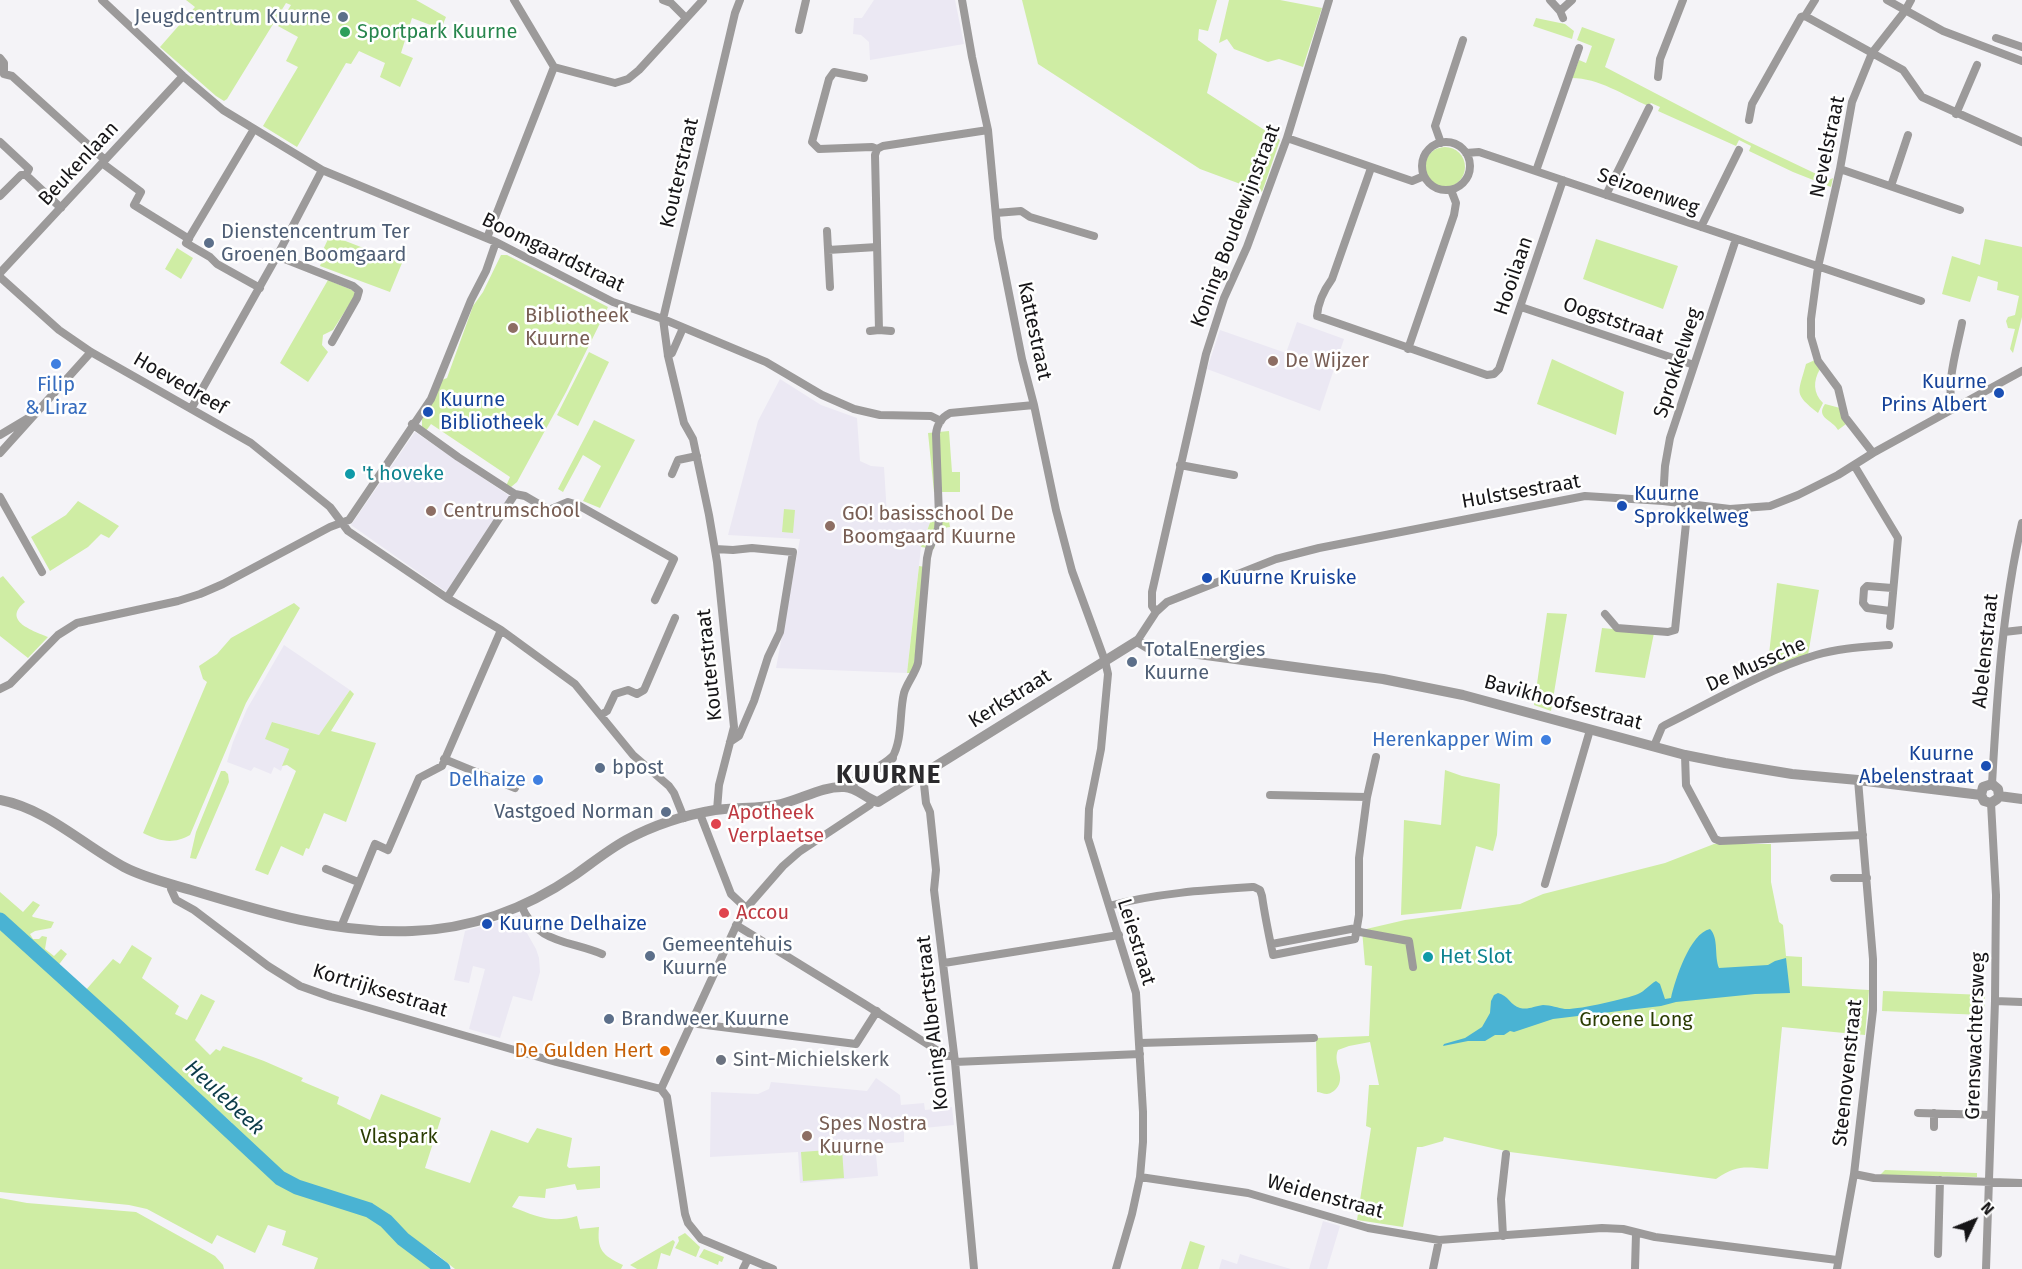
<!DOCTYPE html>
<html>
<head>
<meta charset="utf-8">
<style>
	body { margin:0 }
	#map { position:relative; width:2022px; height:1269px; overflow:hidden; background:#f4f3f7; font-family:"Fira Sans",sans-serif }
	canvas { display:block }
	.north { position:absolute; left:1944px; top:1191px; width:60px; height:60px; -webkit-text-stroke:4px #fff; paint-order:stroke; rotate:47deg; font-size:16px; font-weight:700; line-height:24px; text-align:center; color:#161517 }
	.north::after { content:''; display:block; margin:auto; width:21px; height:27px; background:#161517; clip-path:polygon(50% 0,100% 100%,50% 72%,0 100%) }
</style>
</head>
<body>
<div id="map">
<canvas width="2022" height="1269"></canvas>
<div class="north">N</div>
</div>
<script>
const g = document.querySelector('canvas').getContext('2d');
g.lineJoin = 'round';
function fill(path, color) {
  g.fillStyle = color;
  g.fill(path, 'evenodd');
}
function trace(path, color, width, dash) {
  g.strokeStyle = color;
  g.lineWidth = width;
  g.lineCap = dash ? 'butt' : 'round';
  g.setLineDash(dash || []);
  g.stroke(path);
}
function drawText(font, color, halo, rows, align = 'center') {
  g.font = font + ' "Fira Sans",sans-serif';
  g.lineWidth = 5;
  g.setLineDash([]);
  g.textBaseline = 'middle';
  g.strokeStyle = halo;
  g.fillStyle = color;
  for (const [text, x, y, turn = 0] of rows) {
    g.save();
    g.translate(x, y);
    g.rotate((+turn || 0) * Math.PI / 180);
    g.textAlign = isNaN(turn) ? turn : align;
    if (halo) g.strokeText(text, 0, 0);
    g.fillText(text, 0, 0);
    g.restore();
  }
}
fill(new Path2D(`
	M874 0H955L964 44 870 60 869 42 861 35 853 34 854 18H862Z
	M1297 322 1344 339 1320 411 1207 369 1220 330 1286 353Z
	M780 379 821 405 857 418 860 461 871 466 884 467 887 515 931 520 921 547 907 673 776 668 800 539 728 535 758 421Z
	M415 432 511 497 448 593 351 525Z
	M284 645 350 690 319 735 272 722 289 749 281 771 274 767 271 774 254 767 251 771 227 762 233 742 247 709Z
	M520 915 523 926 536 949 539 958 540 972 532 1001 513 996 500 1038 469 1029 485 969 473 966 469 983 454 980 465 931Z
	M876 1078 900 1095 901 1105 924 1103 925 1110 952 1107 954 1125 904 1130V1142L875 1144 878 1176 800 1183 798 1152 710 1157 711 1092 758 1094 769 1089 771 1082 867 1091Z
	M1323 1221 1340 1226 1327 1269H1309Z
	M1240 1254 1249 1257 1291 1269H1219L1222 1259 1237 1264Z`), '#ebe8f3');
fill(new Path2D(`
	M186 0H416L446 17 441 29 412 18 401 53 413 58 400 87 380 77 385 63 359 51 351 64 346 63 297 147 263 126 298 67 286 61 298 37 278 26 291 5 286 3 227 99 224 101 216 96 160 47 195 7Z
	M1022 0H1217L1208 31 1199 29 1198 40 1217 54 1207 93 1280 140 1262 192 1200 169 1038 64Z
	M1229 0H1280L1322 8 1303 67 1279 59 1268 62 1234 49 1227 39 1219 43Z
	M1536 18 1565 24 1574 31 1572 39 1533 26Z
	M1582 27 1615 39 1605 67 1745 140 1829 180 1833 178 1831 187 1793 172 1749 151 1751 146 1739 140 1736 146 1658 111 1660 107 1651 103 1648 106C1624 95 1598 78 1572 78L1579 60 1586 63 1592 46 1577 40Z
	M1425 167a20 20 0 1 1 40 0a20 20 0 1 1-40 0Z
	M330 235 402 263 390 292 320 266 324 255 321 254Z
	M1596 239 1678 266 1663 309 1583 279Z
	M1985 239 2022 247V317L2013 353 2010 349 2015 329 2008 328 2006 321 2008 317 2015 315 2019 296 1997 290 1998 282 1978 276 1970 302 1942 294 1952 256 1980 265Z
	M177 248 193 258 181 279 165 269Z
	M501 255H507L608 307 566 392 517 482 511 487 506 486 510 477 431 424 426 431 422 427V419L442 380 447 378 473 306 483 292Z
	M328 280 352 290 355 293 354 297 333 330 323 335 322 345 328 352 308 382 280 363Z
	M589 352 609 362 578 426 557 415Z
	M1552 359 1624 392 1616 435 1537 404Z
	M1815 360 1820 369C1813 381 1813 393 1823 403L1818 413C1793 393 1798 394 1806 364Z
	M1825 404 1840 408 1846 424 1838 430C1833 420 1815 418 1825 404Z
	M594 420 635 440 600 508 583 501 601 466 583 455 563 492 558 489Z
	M949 431 952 472H960V492H934L928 433Z
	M78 501 119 526 109 538 101 534 88 547 50 571 31 537 66 515Z
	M784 509 795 510 793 533 782 532Z
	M931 520 936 523 949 521 950 527C938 528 937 540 934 549L921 547Z
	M919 566 925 567 913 673H907Z
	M3 576 25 602C1 621 34 631 48 637L28 658 0 636V578Z
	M1777 583 1819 590 1808 655 1767 672Z
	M294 603 300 608 246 703 190 835C172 845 160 841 143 833L207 682 203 679 199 666 217 654 231 638Z
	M1547 613 1567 614 1551 711 1534 705Z
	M1602 628 1654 633 1645 678 1595 672Z
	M350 690 354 694 331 731 376 743 346 822 324 813 309 849 306 848 303 856 281 846 268 875 255 870 296 771 287 765 282 766 289 749 265 739 272 722 319 735Z
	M1445 770 1462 776 1500 784 1497 835 1493 851 1476 846 1461 909 1401 915 1404 820 1441 825Z
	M221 771H225L228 774 229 782 196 859 190 858 196 832Z
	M1714 844H1771V882L1779 922 1783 925 1786 956 1802 957V986L1869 990 1865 1035 1782 1027 1768 1169C1744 1167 1737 1165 1716 1179L1510 1152 1444 1137 1443 1141 1422 1147H1417L1403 1227 1357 1220 1371 1128 1366 1126 1369 1085H1379L1370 1042 1349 1046 1338 1050C1332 1063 1347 1077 1336 1089 1334 1091 1330 1094 1327 1094 1323 1094 1320 1092 1317 1092L1316 1038 1369 1036 1372 966 1365 965 1362 930 1405 920 1520 904 1543 894 1665 863Z
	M0 892 23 912 33 901 40 905 32 916 33 917 54 922 51 928 35 931 30 934 33 939H39L42 936 47 937 45 949 54 956 61 949 67 954 57 967 0 917Z
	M0 928 79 997 237 1142 274 1180 293 1191 361 1213 373 1219 435 1269H314L318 1258 282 1245 286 1231 268 1225 255 1253 217 1235 212 1244 147 1209 129 1205 0 1192Z
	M132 945 152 958 142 978 179 1006 175 1014 187 1020 201 994 215 1001 195 1040 210 1055 216 1049 220 1051 223 1046 264 1061 303 1078 301 1081 339 1097 337 1104 370 1120 381 1094 441 1118 425 1168 470 1183 491 1130 528 1143 537 1128 572 1138 567 1166 569 1168 600 1166V1188L577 1190 575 1184 546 1189 545 1198 519 1196 512 1207C536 1216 551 1224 577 1216L580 1229 599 1227C597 1250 602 1255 623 1265L621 1269H455L435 1253 411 1239 394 1221 376 1210 293 1184 282 1177 230 1128 232 1123 85 991 113 959 120 964Z
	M1883 991 1985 995 1984 1015 1882 1011Z
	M842 1149 844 1178 803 1181 801 1152Z
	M1885 1170 1977 1173V1177L1880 1175Z
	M0 1198 27 1203 136 1212 215 1256 223 1265 224 1269H0Z
	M685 1233 700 1247 696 1257 675 1248 679 1241 678 1237Z
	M673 1240 675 1242 670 1256 661 1253 657 1269H637L630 1265Z
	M1190 1241 1205 1246 1198 1269H1181Z
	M704 1249 724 1257 722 1262 719 1261 718 1265 699 1257Z`), '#cfeda4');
fill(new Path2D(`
	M1710 929C1719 938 1714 956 1719 968L1768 965 1775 961 1786 958 1790 993 1755 994 1676 1002 1661 1006 1553 1019 1514 1032 1510 1031 1504 1035H1495L1485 1041H1468L1443 1046 1444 1044 1465 1038 1482 1027 1490 1013 1491 1001 1494 995 1498 993C1508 995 1511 1006 1520 1008 1529 1010 1534 1006 1543 1005 1551 1005 1558 1008 1565 1009 1577 1010 1626 999 1638 994 1645 991 1650 984 1656 981L1660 984 1665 999 1671 998C1675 980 1690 933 1710 929Z`), '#4ab3d3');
trace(new Path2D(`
	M0 920 119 1028 280 1178 297 1187 369 1210 386 1221 403 1239 443 1269`), '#4ab3d3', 15);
trace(new Path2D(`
	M102 0 183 76 223 110 322 170 496 242 613 302 663 319 766 362 822 395 854 409 880 415 931 416 941 421
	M514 0 554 67
	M663 0 671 3 686 18
	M962 0 972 57 988 130 998 238 1022 359 1034 405 1056 510 1072 571 1105 661 1108 674 1101 749 1089 809 1088 838 1136 993 1143 1112V1142L1140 1177 1132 1214 1116 1269
	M1550 0 1560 11 1563 18
	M1887 0 1943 31 2022 61
	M1560 11 1572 0
	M1805 16 1903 70 1922 97 2022 142
	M799 30 806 0
	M1996 38 2022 47
	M0 58 4 63V74
	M554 67 615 83 628 79 639 70 703 0
	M4 74 12 76 105 160
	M1658 77 1660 59 1683 0
	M864 78 834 72 829 79 812 142 819 149 872 147 877 149 883 146 988 130
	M1956 114 1977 65
	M1749 120 1752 104 1801 17 1805 16 1815 0
	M254 129 186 243 210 257 217 264 260 288
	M1287 138 1412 181 1424 176
	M0 142 29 169 26 175
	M1422 166a24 24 0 1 1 48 0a24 24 0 1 1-48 0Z
	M1441 143 1435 126 1463 40
	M1466 153 1479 152 1921 301
	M102 163 141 192 134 205 189 239
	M1371 168 1332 279C1324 290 1318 302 1317 316L1487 375 1494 374 1499 369 1563 180
	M1840 169 1960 210
	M1536 171 1579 48
	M1891 186 1908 135
	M1606 195 1649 108
	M0 196 21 175H26L61 208
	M996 213 1021 211 1030 217 1094 236
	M1701 227 1739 150
	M827 231 830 287
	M487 238 554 67
	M828 250 877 247
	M277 256 353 286 359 291 357 298 332 342
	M0 273 183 76
	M0 277 59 330 91 352 251 443 330 507 348 531 447 598 501 630 575 684 633 755 669 786 674 793 684 818
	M1521 307 1694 365
	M879 330 891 331
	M870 331 879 330 875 155 877 149
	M1408 349 1454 215 1456 203 1451 190
	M668 356 672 353 683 328
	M191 409 277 256 322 170
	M1954 409C1944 388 1958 345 1962 323
	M412 424 458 457 515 494 525 496 549 510 568 502 578 505 674 559 655 600
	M0 435 30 417
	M0 453 91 352
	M1873 453 1845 417 1838 388 1818 361 1811 337V319L1818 267 1840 169 1852 102 1872 53 1905 11 1911 0
	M1180 465 1234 475
	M1854 465 1898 538 1890 626
	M672 474 678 460 697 456
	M0 497 42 572
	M1663 501 1665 466 1670 438 1736 239
	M715 549 733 550 752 548 793 552 780 632 768 657 754 701 739 736 730 742
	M447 598 515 494
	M1890 611 1867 608 1863 603 1864 589 1867 586 1892 588
	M1156 612 1152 606V592L1206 354 1224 298 1247 247 1287 138 1329 0
	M1605 614 1617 628 1668 632 1675 630 1688 504
	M2004 632 2022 630
	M1137 641 1156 612 1167 602 1276 559 1319 548 1585 496 1663 501 1730 509 1770 506 1798 495 1838 475 1873 453 2022 371
	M0 689 10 684 58 635 77 623 178 601 200 594 223 584 330 527 349 520 431 399 471 300 486 271 496 242
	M601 715 607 711 615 694 628 690 637 694 644 690 675 618
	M1654 746 1662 727 1665 725C1714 701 1763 671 1816 655 1839 648 1864 647 1889 645
	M1685 755 1686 785 1715 839 1720 841 1863 835
	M892 758C903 739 899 713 904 693 907 683 915 674 918 663L927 558 929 549 938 529 939 517 936 434C937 424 942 417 950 413L1034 405
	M444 759 515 788
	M923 775 926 803 930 812 936 870 934 890 955 1062 974 1269
	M1992 784C1997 696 2002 609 2022 523
	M1270 795 1367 797
	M717 810 719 785 734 727 717 562 709 515 693 439 684 423 668 356 663 319 735 13 740 0
	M700 814 731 894 746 908
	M326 869 358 882
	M1834 878H1867
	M1545 884 1590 730
	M173 885 171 889 176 900 194 910 268 966 300 986 331 997 556 1062 661 1089
	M521 905C537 944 568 940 602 954
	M1109 906C1156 893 1206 890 1254 887L1260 890 1262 896C1265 917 1269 936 1273 955L1355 939 1359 915V858L1367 797 1376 757
	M736 925 866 1005 946 1056H954
	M341 927 375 844 388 850 419 778 442 766 501 630
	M1356 928 1360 932 1409 941 1413 967
	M1272 944 1356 928
	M944 963 1119 935
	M1995 1001 2022 1002
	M692 1022 698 1024 856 1044 877 1011
	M1140 1043 1314 1038
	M955 1062 1140 1054
	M661 1089 742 913 783 866 799 852 870 805 871 800
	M661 1089 667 1097 685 1214 688 1223 701 1239 773 1269
	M1918 1113 1991 1115
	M1934 1127V1113
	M1854 1174 1874 1178 2022 1183
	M1140 1177 1248 1193 1368 1228 1439 1240 1602 1228 1623 1229 1655 1237 1837 1260
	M1503 1236 1501 1199 1506 1154
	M1938 1254 1940 1180
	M743 1269 748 1259
	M1433 1269 1439 1240
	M1635 1269 1636 1233
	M1837 1269 1854 1174 1873 1010V959L1858 780
	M1986 1269 1995 1001 1996 895 1991 803`), '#9c9a9a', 8);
trace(new Path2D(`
	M848 787C861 774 880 770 892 758
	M1981 795 1983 787 1992 784 1998 789 1999 796
	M1981 795 1984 801 1991 803 1997 799 1999 796
	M1999 796 2022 799
	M0 800C47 809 83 845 124 867 145 878 168 883 191 890 263 912 336 934 412 931 471 929 527 908 575 875 592 863 608 850 626 840 652 826 685 815 715 810 737 807 760 809 781 804 802 799 823 786 844 787 857 787 866 799 878 802L1137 641 1147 647 1383 679 1463 695 1685 755 1725 763 1792 774 1858 780 1981 795`), '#9c9a9a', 10);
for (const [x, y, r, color] of [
	[343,17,6,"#5c6f8a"],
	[345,32,6,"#2e9e5b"],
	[209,243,6,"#5c6f8a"],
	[513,328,6,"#8d6e63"],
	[1273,361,6,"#8d6e63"],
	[56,364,6,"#3f7fe0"],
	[1999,393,6,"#1a4fb4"],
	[428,412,6,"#1a4fb4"],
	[350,474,6,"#0f9aa8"],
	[1622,506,6,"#1a4fb4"],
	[431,511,6,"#8d6e63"],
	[830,526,6,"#8d6e63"],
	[1207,578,6,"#1a4fb4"],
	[1132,662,6,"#5c6f8a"],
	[1546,740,6,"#3f7fe0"],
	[1986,766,6,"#1a4fb4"],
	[600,768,6,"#5c6f8a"],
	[538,780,6,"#3f7fe0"],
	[666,812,6,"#5c6f8a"],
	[716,824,6,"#e0444e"],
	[724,913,6,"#e0444e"],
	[487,924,6,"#1a4fb4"],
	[650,956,6,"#5c6f8a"],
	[1428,957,6,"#0f9aa8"],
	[609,1019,6,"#5c6f8a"],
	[665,1051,6,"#e8710a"],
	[721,1060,6,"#6b7280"],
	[807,1136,6,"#8d6e63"]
]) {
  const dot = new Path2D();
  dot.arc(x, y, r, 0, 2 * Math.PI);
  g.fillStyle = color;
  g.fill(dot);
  trace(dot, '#fff', 2);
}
drawText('20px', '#4e5e75', '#fff', [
	["Jeugdcentrum Kuurne",331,17,"right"],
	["Dienstencentrum Ter",221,232],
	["Groenen Boomgaard",221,255],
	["TotalEnergies",1144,650],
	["Kuurne",1144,673],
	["bpost",612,768],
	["Vastgoed Norman",654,812,"right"],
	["Gemeentehuis",662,945],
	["Kuurne",662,968],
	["Brandweer Kuurne",621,1019]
], 'left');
drawText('20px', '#27864d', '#fff', [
	["Sportpark Kuurne",357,32]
], 'left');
drawText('20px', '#161517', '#fff', [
	["Nevelstraat",1828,147,-78],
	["Beukenlaan",79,164,-47],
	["Kouterstraat",680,173,-77],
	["Seizoenweg",1648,192,19],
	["Koning Boudewijnstraat",1236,226,-69],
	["Boomgaardstraat",553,253,26],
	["Hooilaan",1514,276,-71],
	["Oogststraat",1613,321,19],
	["Kattestraat",1034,331,78],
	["Sprokkelweg",1678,363,-72],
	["Hoevedreef",180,384,30],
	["Hulstsestraat",1521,492,-10],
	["Abelenstraat",1986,651,-84],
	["Kouterstraat",710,665,-96],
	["De Mussche",1756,665,-24],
	["Kerkstraat",1010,699,-32],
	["Bavikhoofsestraat",1563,703,15],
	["Leiestraat",1136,942,73],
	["Kortrijksestraat",380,991,17],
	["Koning Albertstraat",933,1023,-96],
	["Grenswachtersweg",1976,1036,-88],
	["Steenovenstraat",1848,1073,-84],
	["Weidenstraat",1325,1197,15]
]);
drawText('20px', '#785e54', '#fff', [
	["Bibliotheek",525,316],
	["Kuurne",525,339],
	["De Wijzer",1285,361],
	["Centrumschool",443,511],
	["GO! basisschool De",842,514],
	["Boomgaard Kuurne",842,537],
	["Spes Nostra",819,1124],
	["Kuurne",819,1147]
], 'left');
drawText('20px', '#164399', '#fff', [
	["Kuurne",1987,382,"right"],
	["Prins Albert",1987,405,"right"],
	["Kuurne",440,400],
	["Bibliotheek",440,423],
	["Kuurne",1634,494],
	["Sprokkelweg",1634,517],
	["Kuurne Kruiske",1219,578],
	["Kuurne",1974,754,"right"],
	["Abelenstraat",1974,777,"right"],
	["Kuurne Delhaize",499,924]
], 'left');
drawText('20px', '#366cbe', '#fff', [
	["Filip",56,385,"center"],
	["& Liraz",56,408,"center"],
	["Herenkapper Wim",1534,740],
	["Delhaize",526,780]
], 'right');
drawText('20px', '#0d838f', '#fff', [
	["'t hoveke",362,474],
	["Het Slot",1440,957]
], 'left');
drawText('20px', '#be3a42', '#fff', [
	["Apotheek",728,813],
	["Verplaetse",728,836],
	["Accou",736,913]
], 'left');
drawText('20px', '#2b3d03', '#fff', [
	["Groene Long",1636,1020],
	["Vlaspark",399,1137]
]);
drawText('20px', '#c56008', '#fff', [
	["De Gulden Hert",653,1051]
], 'right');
drawText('20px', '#5b616d', '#fff', [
	["Sint-Michielskerk",733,1060]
], 'left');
drawText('italic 21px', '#0b3b49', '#fff', [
	["Heulebeek",224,1098,43]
]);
g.letterSpacing = '1.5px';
drawText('bold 26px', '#2b2a2d', '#fff', [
	["KUURNE",889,776]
]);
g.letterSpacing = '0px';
</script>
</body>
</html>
